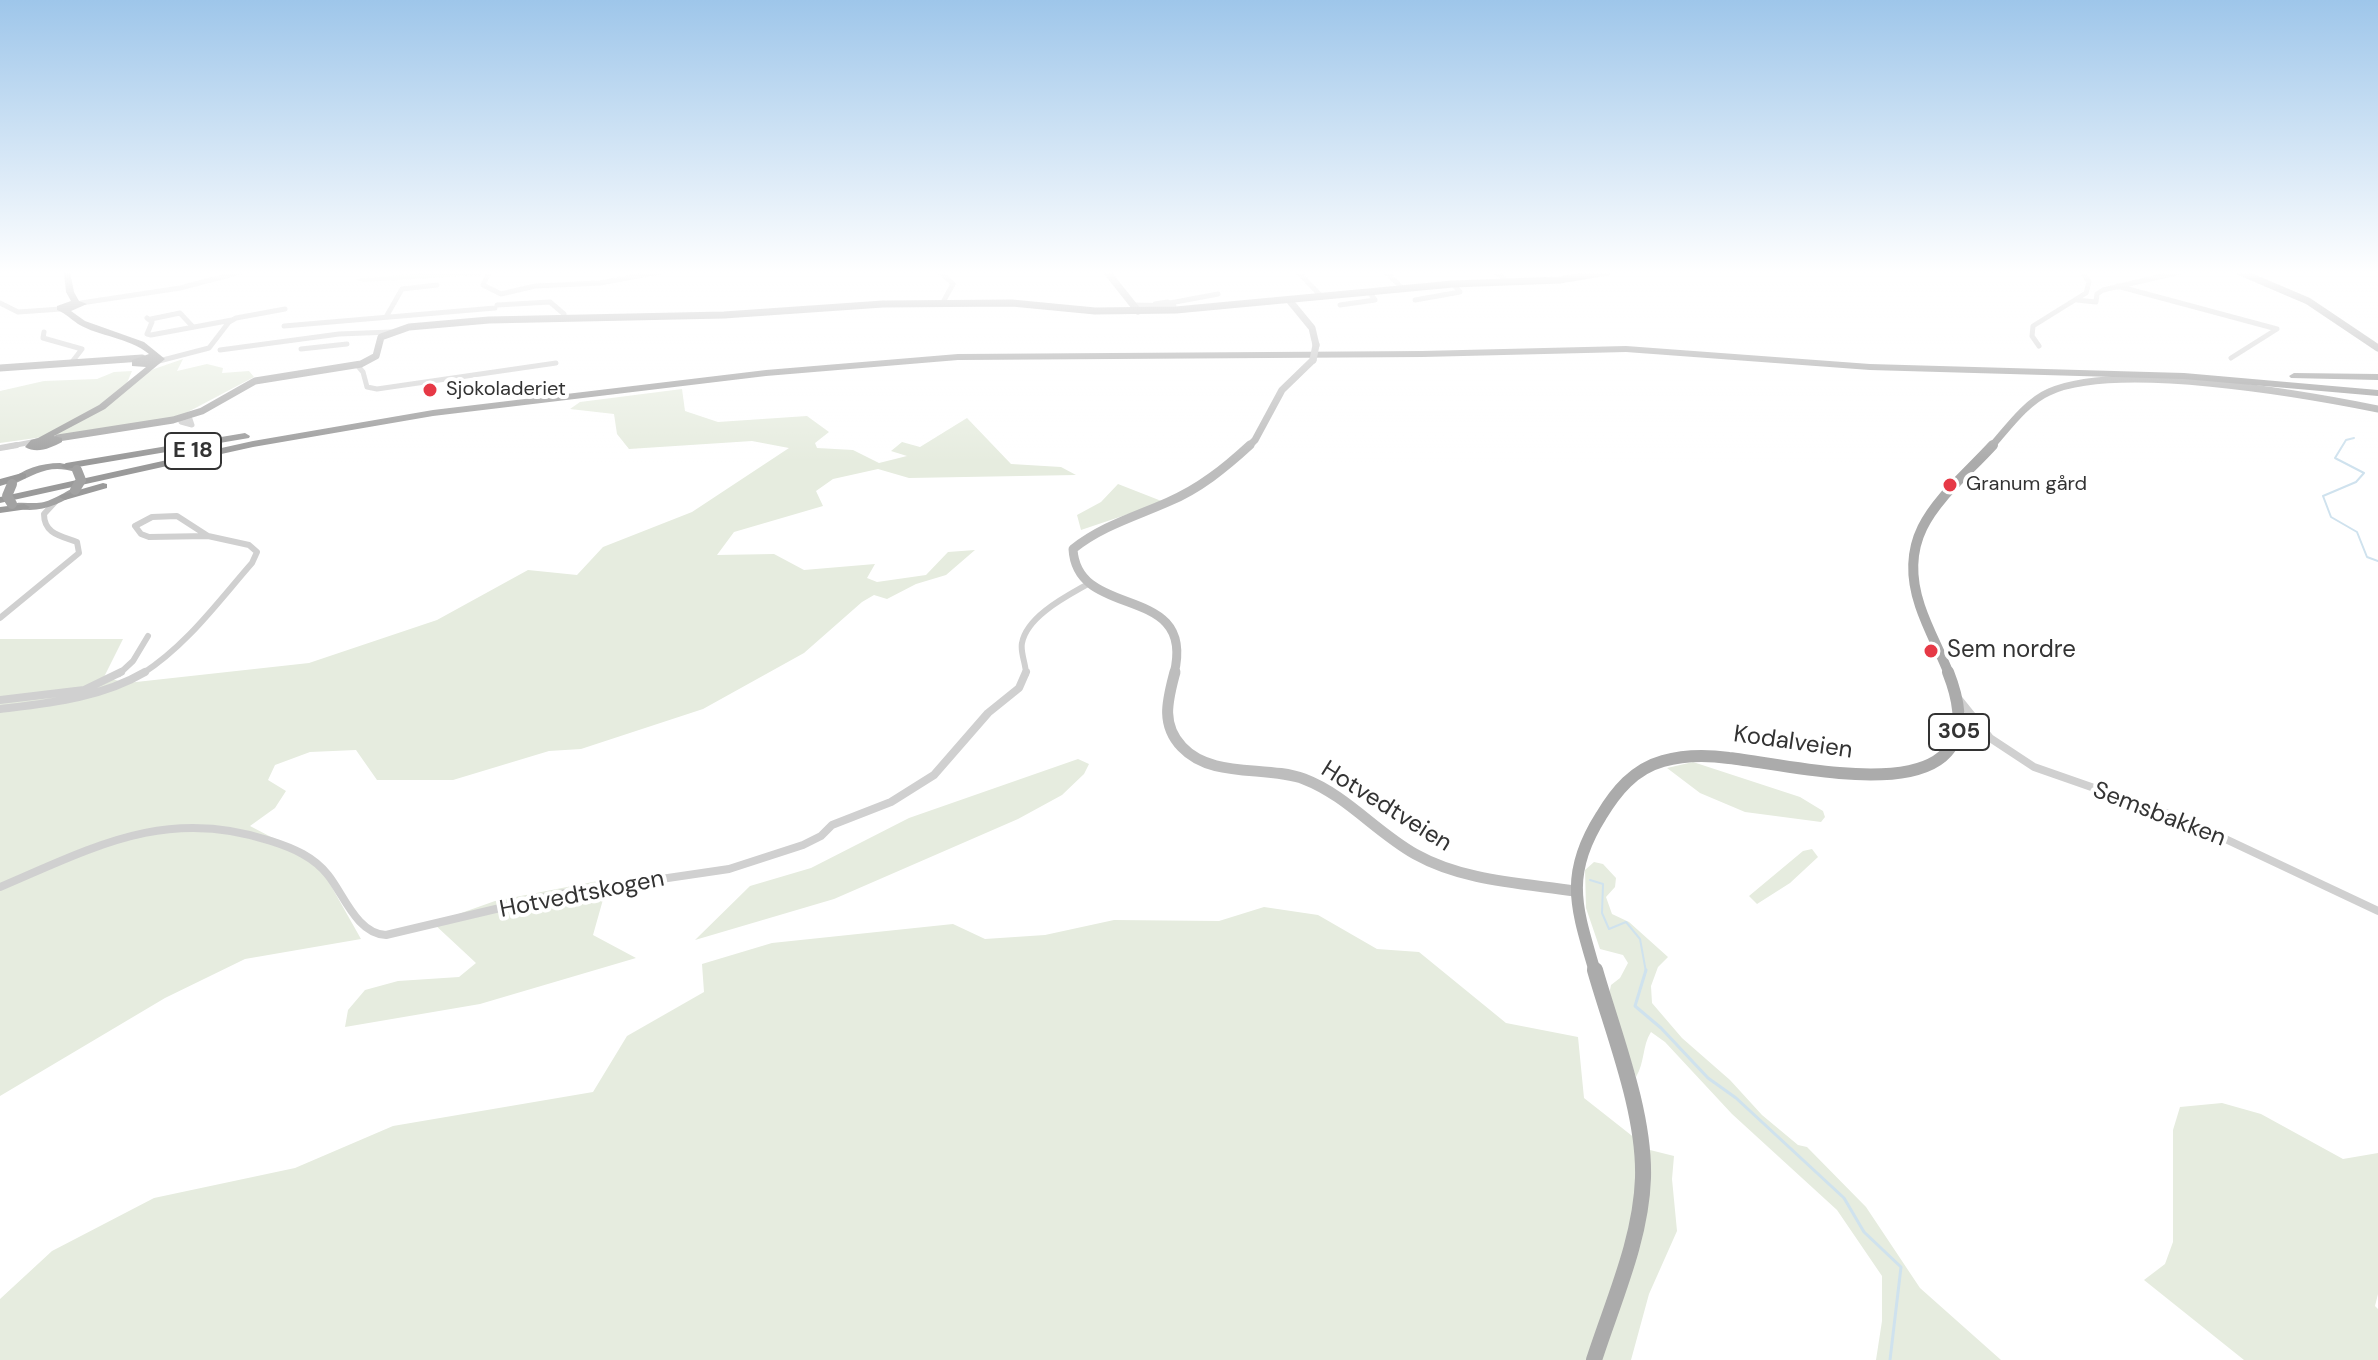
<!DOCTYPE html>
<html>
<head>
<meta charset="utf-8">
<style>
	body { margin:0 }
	canvas { display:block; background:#fff }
</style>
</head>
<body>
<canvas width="2378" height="1360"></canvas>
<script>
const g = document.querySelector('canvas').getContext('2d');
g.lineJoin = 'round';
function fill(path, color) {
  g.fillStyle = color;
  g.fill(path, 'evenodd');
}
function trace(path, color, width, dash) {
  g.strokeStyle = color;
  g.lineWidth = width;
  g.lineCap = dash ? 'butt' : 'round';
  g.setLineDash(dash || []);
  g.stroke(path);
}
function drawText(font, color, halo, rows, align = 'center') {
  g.font = font + ' "DM Sans",sans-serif';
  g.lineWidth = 8;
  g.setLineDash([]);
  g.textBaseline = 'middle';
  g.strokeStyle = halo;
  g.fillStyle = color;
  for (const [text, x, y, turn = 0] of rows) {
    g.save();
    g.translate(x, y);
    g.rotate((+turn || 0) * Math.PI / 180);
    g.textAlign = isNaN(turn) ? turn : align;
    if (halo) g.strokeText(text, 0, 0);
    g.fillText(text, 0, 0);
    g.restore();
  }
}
fill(new Path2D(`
	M435 272H484L482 275 363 282 355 279Z
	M183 359 177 371 207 364 223 368 222 373 249 371 254 377 184 414 158 421 0 443V391L44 381 97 379 114 372 132 371 127 383 154 369Z
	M682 389 685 411 718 422 807 416 829 432 815 443 817 448 853 450 879 463 907 456 891 451 902 442 920 447 967 418 1011 464 1061 467 1076 475 909 478 878 469 833 479 816 491 823 506 734 532 717 555 774 554 804 570 875 564 867 578 877 582 926 575 948 552 975 550 946 575 916 584 887 599 874 595 862 602 804 653 703 709 581 749 549 751 453 780H377L356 750 310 752 275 765 268 780 286 791 275 808 250 826 317 861 361 939 245 959 165 998 0 1096V639H123L104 677 127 683 309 663 437 620 528 570 577 575 603 547 692 512 789 448 752 441 629 449 617 434 614 414 570 409 580 402Z
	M1118 484 1164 502 1081 530 1077 515 1101 502Z
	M1078 759 1089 764 1084 774 1062 795 1018 819 834 899 695 940 750 886 811 868 909 818Z
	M1693 762 1800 797 1823 811 1825 817 1821 822 1745 812 1700 793 1667 768Z
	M1812 849 1818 857 1790 883 1757 904 1749 896 1803 851Z
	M1594 862 1603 864 1616 878 1615 887 1606 897 1612 914 1629 922 1668 957 1658 967 1651 986 1652 1003 1682 1038 1730 1080 1762 1115 1798 1145 1807 1147 1866 1207 1920 1288 2001 1360H1876L1882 1321V1276L1837 1210 1732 1114 1665 1042 1651 1032C1642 1046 1645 1062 1636 1077L1609 995 1611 985 1620 978 1628 963 1623 955 1600 949 1586 908 1585 870Z
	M598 881 604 896 593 935 636 958 480 1004 345 1027 348 1010 365 990 398 981 459 977 476 963 433 923 495 901Z
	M1264 907 1318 915 1377 949 1419 952 1506 1023 1578 1037 1584 1098 1650 1150 1674 1156 1672 1179 1677 1231 1649 1294 1631 1360H0V1299L52 1251 154 1198 295 1168 393 1126 593 1092 627 1036 704 992 702 964 772 943 953 924 985 939 1045 935 1114 920 1219 921Z
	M2222 1103 2261 1114 2343 1159 2378 1153V1294L2375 1306 2378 1309V1360H2244L2144 1280 2165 1264 2173 1242V1130L2180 1107Z`), '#e6ecdf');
trace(new Path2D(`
	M2354 438 2346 440 2335 458 2364 473 2356 482 2323 496 2331 517 2357 532 2367 557 2378 561
	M1590 880 1603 884 1602 913 1609 929 1626 922 1640 939 1646 972`), '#cfe2ee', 2);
trace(new Path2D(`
	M1646 970 1635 1006 1661 1028 1708 1078 1736 1098 1844 1198 1864 1232 1901 1267 1890 1360`), '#cfe2ee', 3);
trace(new Path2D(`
	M489 272 483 285 501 294
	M940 272 953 284 942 304
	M1298 272 1322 297
	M1386 272 1403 289
	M1496 272 1508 282
	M2117 286 2277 329 2231 358
	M501 294 535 286 600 283 660 272
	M1415 300 1460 292 1453 284
	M2077 300 2096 302 2097 294 2103 290 2180 272
	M0 303 18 312 61 309
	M81 303 180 288 241 272
	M1170 303 1218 294
	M497 305 550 302 564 314
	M1136 305 1174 306 1168 302 1155 304
	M1340 305 1375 300 1370 293
	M386 317 402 289 437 285
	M147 318 152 322 147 334 151 335 232 320
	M151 319 180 313 193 327
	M284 326 495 308
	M44 332 43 338 82 349 72 362
	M2039 346 2032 336 2033 326 2086 293 2089 282 2082 272
	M301 349 347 344
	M220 350 339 334 391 332
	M159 361 209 348 229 322 236 318 285 309
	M357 365 363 372 367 387 377 389 556 363
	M182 418 190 419 192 425 181 422Z
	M6 447 37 441`), '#d0d0d0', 5);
trace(new Path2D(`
	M0 448 17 445
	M177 516 208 536 149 537 141 534 135 526 152 517Z
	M0 618 79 553 77 542C61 536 44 534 44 514L56 501
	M119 674 133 661 148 636
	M142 674C187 645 217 603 252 563L257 552 249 545 208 536
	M1026 674C1026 664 1020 652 1022 643 1027 616 1067 596 1088 584`), '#d0d0d0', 6);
trace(new Path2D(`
	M1957 697 1990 738 2034 767 2183 819 2378 911
	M0 700 84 690 121 672
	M0 709C49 703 101 698 145 672
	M0 887C94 847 167 806 271 841 293 848 314 857 328 875 344 895 357 934 386 935L559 894 729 869 803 845 821 836 832 825 891 802 934 775 988 713 1019 688 1026 672`), '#d0d0d0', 8);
trace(new Path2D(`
	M1107 272 1138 311
	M1289 300 1312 328 1316 345
	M1248 447 1255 440 1282 390 1313 360`), '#bdbdbd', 7);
trace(new Path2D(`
	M1174 674C1197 581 1077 622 1073 549 1102 526 1134 517 1168 502 1199 489 1225 468 1250 445`), '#bdbdbd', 9);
trace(new Path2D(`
	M1175 672C1168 699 1160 724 1182 747 1212 779 1266 765 1304 779 1346 795 1376 832 1415 854 1463 881 1521 883 1575 891`), '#bdbdbd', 11);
trace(new Path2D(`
	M2240 272 2308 301 2378 348
	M0 368 142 358
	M58 438 173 420 202 411 255 381 361 364 376 356 381 337 409 327 489 320 724 315 883 304 1012 303 1095 311 1176 310 1453 284 1560 280 1607 272
	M1991 447C2007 429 2026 402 2049 392 2116 361 2303 394 2378 409`), '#ababab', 7);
trace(new Path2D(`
	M1949 674C1940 651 1928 630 1920 606 1894 529 1946 496 1993 445`), '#ababab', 10);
trace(new Path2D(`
	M1595 972C1577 909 1563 876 1601 816 1616 791 1634 769 1663 761 1684 755 1708 755 1729 758 1803 766 2007 821 1948 672`), '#ababab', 12);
trace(new Path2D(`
	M1594 1360C1613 1301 1641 1240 1643 1178 1645 1112 1613 1033 1595 970`), '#ababab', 16);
fill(new Path2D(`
	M64 272H70L74 292 79 301 87 304 71 311 85 321 144 342 165 359 105 409 54 436 62 438V442C51 448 37 454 25 447L31 440 38 438 99 405 146 367 132 366V360L149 354C128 337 100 337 78 324 71 319 65 313 57 310V306L71 301 66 292Z
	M60 463 79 467 81 469 76 472C49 464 38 473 14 484L9 481C23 469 41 463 60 463Z
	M75 487 80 490 78 492C60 505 31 517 10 505 19 500 32 505 44 502 55 499 65 492 75 487Z`), '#a2a2a2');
fill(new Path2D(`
	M1626 346 1870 364 2184 373 2378 390V396L2184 379 1870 370 1626 352 1422 357 958 360 766 376 433 416 253 447 0 503V497L253 441 433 410 766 370 958 354 1422 351Z
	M2294 373 2378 374V380L2291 378 2289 376Z
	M245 433 250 436 249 438 66 469 61 466 66 463Z
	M22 473 26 474V478L0 486V479Z
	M103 483 107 484V488L65 500 59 497 61 495Z
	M24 504 30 507 28 509 0 513V507Z`), '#9a9a9a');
trace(new Path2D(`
	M1313 360 1316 345`), '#bdbdbd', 7);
trace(new Path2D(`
	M12 484 7 496 12 504
	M75 490 81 480 77 470`), '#a2a2a2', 10);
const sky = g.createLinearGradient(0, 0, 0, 462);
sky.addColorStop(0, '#9ec6ea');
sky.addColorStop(0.59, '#fff');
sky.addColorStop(1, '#ffffff00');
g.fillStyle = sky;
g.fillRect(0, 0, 2378, 462);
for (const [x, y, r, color] of [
	[430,390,8,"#e63946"],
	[1950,485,8,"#e63946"],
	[1931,651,8,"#e63946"]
]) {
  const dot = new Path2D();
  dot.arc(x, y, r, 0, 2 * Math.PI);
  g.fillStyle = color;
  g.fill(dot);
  trace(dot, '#fff', 3);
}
drawText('20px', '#333', '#fff', [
	["Sjokoladeriet",446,390],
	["Granum gård",1966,485]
], 'left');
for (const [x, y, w] of [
	[193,451,56],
	[1959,732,60]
]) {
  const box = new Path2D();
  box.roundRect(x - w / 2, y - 18, w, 36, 6);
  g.fillStyle = '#fff';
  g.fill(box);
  trace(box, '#333', 2);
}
drawText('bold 22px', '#333', null, [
	["E 18",193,451],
	["305",1959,732]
]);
drawText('24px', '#333', '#fff', [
	["Sem nordre",1947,651]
], 'left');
drawText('24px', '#333', '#fff', [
	["Kodalveien",1793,743,8],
	["Hotvedtveien",1386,807,32],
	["Semsbakken",2159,815,21],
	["Hotvedtskogen",582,895,-11]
]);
</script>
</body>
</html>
